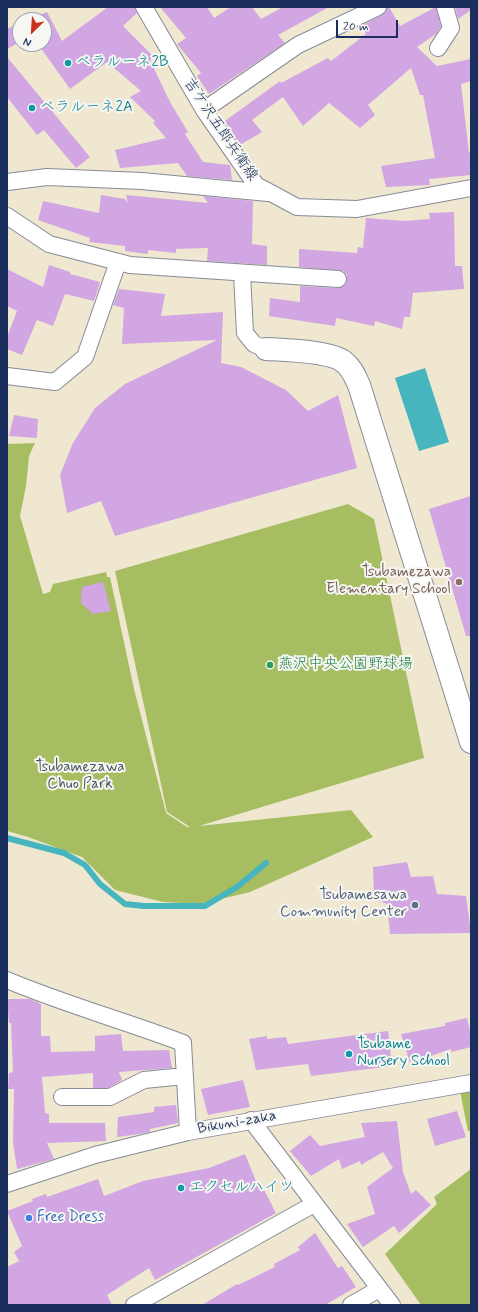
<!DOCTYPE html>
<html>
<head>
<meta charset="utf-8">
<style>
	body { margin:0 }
	#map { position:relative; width:478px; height:1312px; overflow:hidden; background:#efe7d0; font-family:Mynerve,sans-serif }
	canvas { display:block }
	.frame { position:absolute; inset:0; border:8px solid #1b2f5e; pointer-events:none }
	.north { position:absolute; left:12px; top:12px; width:40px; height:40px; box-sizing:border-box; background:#f6f6f2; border:1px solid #9ea6b7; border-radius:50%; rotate:205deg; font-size:11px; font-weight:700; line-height:16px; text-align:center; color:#1b2f5e }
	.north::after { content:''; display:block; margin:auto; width:14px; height:18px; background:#c8321e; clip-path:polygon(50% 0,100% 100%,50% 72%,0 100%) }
	.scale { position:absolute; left:336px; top:20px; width:62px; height:18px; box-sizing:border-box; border:2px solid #1b2f5e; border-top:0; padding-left:5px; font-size:12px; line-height:14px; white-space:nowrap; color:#1b2f5e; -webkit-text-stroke:3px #f6f6f2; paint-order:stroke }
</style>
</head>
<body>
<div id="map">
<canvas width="478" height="1312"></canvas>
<div class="frame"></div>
<div class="north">N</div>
<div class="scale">20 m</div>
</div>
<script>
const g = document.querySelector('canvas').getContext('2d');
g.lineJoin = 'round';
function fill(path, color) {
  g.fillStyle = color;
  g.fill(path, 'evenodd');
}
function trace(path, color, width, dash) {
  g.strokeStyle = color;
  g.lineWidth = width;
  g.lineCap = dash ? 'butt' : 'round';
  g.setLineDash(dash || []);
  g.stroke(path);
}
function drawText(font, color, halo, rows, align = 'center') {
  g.font = font + ' Mynerve,"Klee One",sans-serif';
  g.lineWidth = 4;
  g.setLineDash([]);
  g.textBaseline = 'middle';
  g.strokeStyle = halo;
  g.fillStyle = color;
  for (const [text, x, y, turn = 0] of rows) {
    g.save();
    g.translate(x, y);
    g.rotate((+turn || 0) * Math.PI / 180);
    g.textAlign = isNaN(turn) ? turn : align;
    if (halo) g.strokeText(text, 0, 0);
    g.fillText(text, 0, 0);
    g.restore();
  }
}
fill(new Path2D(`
	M35 443 29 456 26 486 20 516 43 594 50 592 53 584 106 572 107 577H110L134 689 166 813 187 827H190L167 812 115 571 348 504 374 519 424 758 199 826 351 810 373 837 250 892 200 904 163 902 115 890 82 857 28 837 7 831V444Z
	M471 1089V1131H468L460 1091Z
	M471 1169V1305H421L385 1254 437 1204 434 1197Z`), '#a6bd62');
fill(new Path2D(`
	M425 368 449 442 419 451 395 378Z`), '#46b5be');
trace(new Path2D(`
	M7 838 64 853 85 865 100 884 125 904 144 906H205L237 887 266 863`), '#46b5be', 6);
fill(new Path2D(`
	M108 7H135L137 13 123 26 154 57 150 60 170 102 188 132 185 134 203 162 230 165 232 180 187 176 178 163 120 168 115 150 166 138 153 123 155 121 130 97 141 91 107 62 70 89 38 44H44V20H28L47 12 62 41Z
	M160 7H207L214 18 231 7H252L261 19 283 7H329L278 35 285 43 209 94 197 76 201 73 177 44 186 38Z
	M387 7H389L400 26 436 7 441 26 436 34 417 47 437 66 471 59V81L461 84 469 153 471 152V175L429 179 430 185 386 187 381 166 435 158 423 95H420L411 68 368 105 375 115 360 128 329 103 303 126 283 97 252 120 262 132 240 145 225 121 280 81 281 83 328 58 331 61 366 34 361 26 382 15Z
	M455 7H471V10L458 19Z
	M20 23V42L7 49V29Z
	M7 57 90 157 76 168 44 130 37 135 7 97Z
	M101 195 125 199 128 203 126 195 208 203 203 196 253 201 252 244 267 246V265L207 261 208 248 176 249V253L148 250V254L125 251V246L89 242 90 238 38 220 43 201 99 213Z
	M454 212 455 266H462L464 289 413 293 410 317H404L402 329 375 321 374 326 336 318 335 326 269 316 270 298 300 302V286L337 288 346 284 347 275 343 271 299 267V249L357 253 358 247 363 248 366 218 404 221 430 219 429 213Z
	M49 265 70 272V274L100 282 99 286 94 301 65 294 53 326 37 320 22 355 7 349V337L17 311 7 306V269L43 287Z
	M119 289 165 294 161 316 223 312 221 363 241 367 286 390 308 411 338 395 357 468 115 536 101 501 67 513 60 475 73 443 95 408 125 384 217 340 122 344 124 308 113 305Z
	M14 415 38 419 37 438 9 436Z
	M471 496V636H466L429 509Z
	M103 582 111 611 93 614 81 603 82 587Z
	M407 862 411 877 433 876 437 894 466 896 471 933 390 934 387 904 374 899 373 867Z
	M7 999H30L41 1004V1036H50L51 1052 95 1051V1036L121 1034 123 1051 169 1050 172 1068 119 1072 122 1080 108 1088H93V1073L42 1077 45 1113 49 1114V1123H105L106 1141 47 1143 54 1159 17 1169 13 1143 14 1089H8L9 1073 13 1072 11 1023H9Z
	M467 1018 471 1035V1047L451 1052V1049L410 1063 401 1034 445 1026V1023Z
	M388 1031 392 1066 311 1076 308 1064 256 1070 249 1039 267 1036V1039L286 1037 288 1044Z
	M243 1080 250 1107 208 1115 201 1089Z
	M176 1105 178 1123 150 1129V1132L139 1134 117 1137 118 1117 154 1112V1107Z
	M457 1111 466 1137 435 1146 427 1119Z
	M397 1121 403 1172 411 1194 416 1190 431 1205 399 1233 394 1226 363 1247 347 1224 375 1214 367 1187 393 1168 383 1152 361 1165 360 1161 342 1169 339 1159 311 1176 290 1151 310 1135 320 1146 365 1137 361 1123Z
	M245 1154 260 1191 264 1190 276 1213 155 1280 149 1268 107 1295 112 1305H7V1267L19 1261 14 1252 22 1246 7 1211 33 1201 32 1199 46 1194 47 1197 98 1179 104 1196 143 1181 209 1168Z
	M315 1233 338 1268 342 1266 356 1287 325 1305H202L237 1284 238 1285 275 1267 274 1264 300 1250 298 1247Z`), '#d2a6e2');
const street = new Path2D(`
	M144 7 204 110 256 185 297 207 357 209 471 188
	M438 48 451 28 445 7
	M204 110 298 45 378 7
	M7 182 47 177 142 181 268 193
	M7 216 49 244 130 265 338 279
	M242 274 245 333 254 344 266 349
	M7 376 55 382 85 357 118 262
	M7 980C64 1004 125 1021 183 1043L188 1132
	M62 1097H110L144 1080 185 1076
	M251 1120 392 1305
	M7 1184 95 1155 188 1132 471 1083
	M134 1305 314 1204
	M351 1305 379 1289`);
const secondary = new Path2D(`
	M266 349C284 350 331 351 344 362 352 368 355 377 359 385L471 742`);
trace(street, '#858b97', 18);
trace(secondary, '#858b97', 24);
trace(street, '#fff', 16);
trace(secondary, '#fff', 22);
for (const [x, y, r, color] of [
	[68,63,4,"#0f9aa8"],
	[32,108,4,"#0f9aa8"],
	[459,582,4,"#8d6e63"],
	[270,665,4,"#2e9e5b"],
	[415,905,4,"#5c6f8a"],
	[349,1054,4,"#0f9aa8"],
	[181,1188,4,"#0f9aa8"],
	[29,1218,4,"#3f7fe0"]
]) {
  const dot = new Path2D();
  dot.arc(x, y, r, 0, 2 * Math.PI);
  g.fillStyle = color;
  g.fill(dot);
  trace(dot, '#f6f6f2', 1.5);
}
drawText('15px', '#0d838f', '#f6f6f2', [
	["ベラルーネ2B",76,63],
	["ベラルーネ2A",40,108],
	["Tsubame",357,1045],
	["Nursery School",357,1062],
	["エクセルハイツ",189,1188]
], 'left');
drawText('15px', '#1b2f5e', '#f6f6f2', [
	["吉ケ沢五郎兵衛線",220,130,56],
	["Bikuni-zaka",237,1123,-10]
]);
drawText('15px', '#785e54', '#f6f6f2', [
	["Tsubamezawa",451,573],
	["Elementary School",451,590]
], 'right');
drawText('15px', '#27864d', '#f6f6f2', [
	["燕沢中央公園野球場",278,665]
], 'left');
drawText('15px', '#455a5f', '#f6f6f2', [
	["Tsubamezawa",80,768],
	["Chuo Park",80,785]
]);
drawText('15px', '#4e5e75', '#f6f6f2', [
	["Tsubamesawa",407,896],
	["Community Center",407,913]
], 'right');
drawText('15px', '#366cbe', '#f6f6f2', [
	["Free Dress",37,1218]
], 'left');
</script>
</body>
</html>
